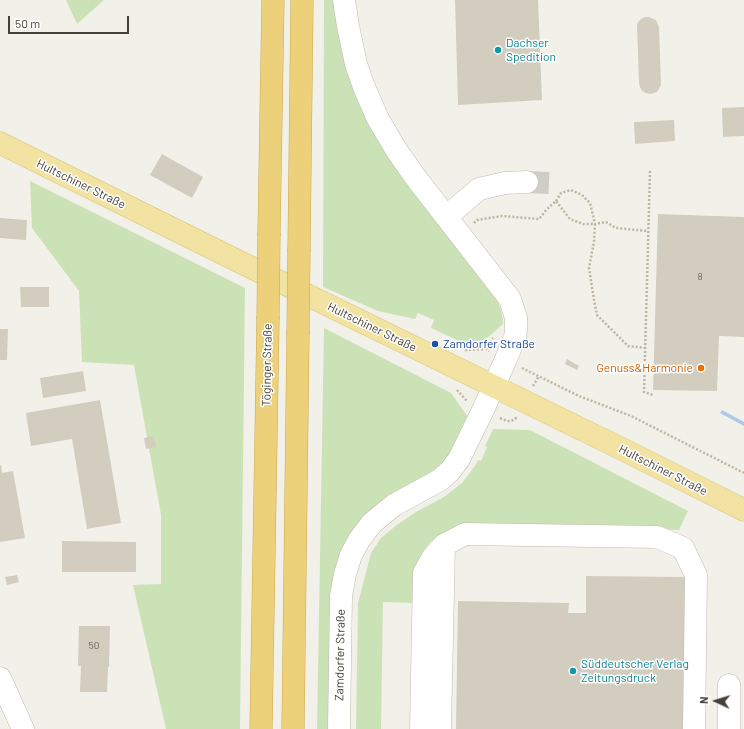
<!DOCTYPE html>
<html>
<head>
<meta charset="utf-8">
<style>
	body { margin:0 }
	#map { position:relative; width:744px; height:729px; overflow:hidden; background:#f2f1e9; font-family:Barlow,sans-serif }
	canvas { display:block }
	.north { position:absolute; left:696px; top:681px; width:40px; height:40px; -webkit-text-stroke:3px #fff; paint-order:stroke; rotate:274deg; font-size:11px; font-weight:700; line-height:16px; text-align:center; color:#454138 }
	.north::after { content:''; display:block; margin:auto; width:14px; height:18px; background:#454138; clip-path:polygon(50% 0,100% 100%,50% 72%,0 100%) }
	.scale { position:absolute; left:8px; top:16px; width:121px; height:18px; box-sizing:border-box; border:2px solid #454138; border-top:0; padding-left:5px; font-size:12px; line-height:14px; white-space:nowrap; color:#454138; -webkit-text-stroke:3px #fff; paint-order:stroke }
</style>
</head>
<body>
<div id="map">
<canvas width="744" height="729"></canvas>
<div class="north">N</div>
<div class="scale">50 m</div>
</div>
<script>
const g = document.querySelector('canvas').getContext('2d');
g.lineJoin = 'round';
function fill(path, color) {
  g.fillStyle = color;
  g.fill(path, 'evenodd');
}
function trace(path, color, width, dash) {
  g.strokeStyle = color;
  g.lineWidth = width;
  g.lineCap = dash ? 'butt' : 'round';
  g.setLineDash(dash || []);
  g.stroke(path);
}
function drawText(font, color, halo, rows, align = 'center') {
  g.font = font + ' Barlow,sans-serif';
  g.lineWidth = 3;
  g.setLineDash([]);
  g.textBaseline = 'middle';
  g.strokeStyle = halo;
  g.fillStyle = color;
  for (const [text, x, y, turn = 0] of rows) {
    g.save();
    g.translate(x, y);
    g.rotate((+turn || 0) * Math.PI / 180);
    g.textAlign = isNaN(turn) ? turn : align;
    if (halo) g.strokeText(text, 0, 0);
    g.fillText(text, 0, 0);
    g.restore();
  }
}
fill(new Path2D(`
	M66 0H104L77 24Z
	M324 0H335L345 62 489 286C496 298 503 309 503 324L485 340 478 343 468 345 431 328 434 320 418 313 415 319 378 311 323 287Z
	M30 181 245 288 240 729H166L133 585 161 584V515L134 365 82 362 79 291 32 228Z
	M324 328 451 393 468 417 447 461 368 515 351 540 331 729H317Z
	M493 429 530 430 688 511 679 530 518 526 461 529 441 534 429 543 420 556 414 575 413 603 383 602 381 729H356L358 603 371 553 381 538 398 524 416 512 444 497 462 483 475 466 478 460 481 461 487 447 485 446Z`), '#cbe2b7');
fill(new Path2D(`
	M722 410 744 422V426L720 413Z`), '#adcae8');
fill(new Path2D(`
	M455 0H538L542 100 458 105Z
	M645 17H649L656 20 659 27 661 85 657 92 650 94 646 93 642 91 640 87 639 83 637 25 638 22 641 19Z
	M744 107V136L723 137 722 108Z
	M674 120 675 141 635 144 634 122Z
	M162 154 203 177 192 198 150 175Z
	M658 214 744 217V337L719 336 717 391 653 390Z
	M0 218 27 220 26 240 0 238Z
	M20 287H49V307H21Z
	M0 329H8L7 360H0Z
	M567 359 579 366 577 370 565 364Z
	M83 371 86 391 43 398 40 378Z
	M100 400 121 523 87 529 72 439 31 446 26 413Z
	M154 436 156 447 146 449 144 438Z
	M0 465H1L2 473 13 471 25 538 0 542Z
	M62 541 136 542V572H62Z
	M17 575 19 582 7 585 5 577Z
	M586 576 686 577 684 729H456L458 601 569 603 568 613H586Z
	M79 626H110L109 667H108L107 692H80L81 666H78Z`), '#d3cdc0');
trace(new Path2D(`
	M527 182 549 183`), '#cfcec6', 22, [22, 11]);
const minor = new Path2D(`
	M446 217 479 189 505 183 527 182
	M0 678 23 729
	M339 729 341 596 345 574 351 555 359 540 372 523 394 505 440 480 450 471 459 459 483 410 506 359 515 337 516 330V318L510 299 416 178 397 151 378 119 364 87 356 64 348 26 344 0
	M421 729 424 573 433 557 444 545 465 534 657 537 683 548 696 575 694 729
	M440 729 444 545
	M729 729V685`);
const major = new Path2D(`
	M0 143 244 264 624 450 744 510`);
const highway = new Path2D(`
	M269 233 273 0
	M299 249 302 0
	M261 729 268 319
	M293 729 298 334`);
trace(minor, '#bdb9ad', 23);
trace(major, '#d6c174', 23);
trace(highway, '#cba74b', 23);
trace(new Path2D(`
	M650 171 644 392 653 395
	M556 201 561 193 571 190 582 195 590 203 595 224 606 222 616 228 648 231
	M474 223 477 220 502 216 539 219 547 209 556 201 570 219 583 224H595L594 242 589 268 594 300 597 315 628 346 646 348
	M486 349 493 338
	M465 350 486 349 489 351
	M522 368 579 396 631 416 744 473
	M533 386 539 376
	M457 390 467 401
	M500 418C507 421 511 423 517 417`), '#bdb5a0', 2.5, [2, 2]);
trace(minor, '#fff', 22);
trace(major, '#f2e3a2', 22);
trace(highway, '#edd17a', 22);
const highwayBridge = new Path2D(`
	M268 319 269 233
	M298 334 299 249`);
trace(highwayBridge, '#cba74b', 23, []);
trace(highwayBridge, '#edd17a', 22);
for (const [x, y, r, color] of [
	[498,50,4,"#0f9aa8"],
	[435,344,4,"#1a4fb4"],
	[701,368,4,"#e8710a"],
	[573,671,4,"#0f9aa8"]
]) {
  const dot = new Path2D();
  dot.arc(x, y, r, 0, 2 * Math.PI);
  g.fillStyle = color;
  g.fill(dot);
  trace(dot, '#fff', 1.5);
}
drawText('10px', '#68645a', null, [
	["8",700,277],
	["50",94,646]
]);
drawText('12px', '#0d838f', '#fff', [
	["Dachser",506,43],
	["Spedition",506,57],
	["Süddeutscher Verlag",581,664],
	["Zeitungsdruck",581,678]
], 'left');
drawText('12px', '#454138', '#fff', [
	["Hultschiner Straße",81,184,26],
	["Hultschiner Straße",372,327,26],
	["Töginger Straße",267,365,-89],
	["Hultschiner Straße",663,470,27],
	["Zamdorfer Straße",340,655,-89]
]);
drawText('12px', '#164399', '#fff', [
	["Zamdorfer Straße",443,344]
], 'left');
drawText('12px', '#c56008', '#fff', [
	["Genuss&Harmonie",693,368]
], 'right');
</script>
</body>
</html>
